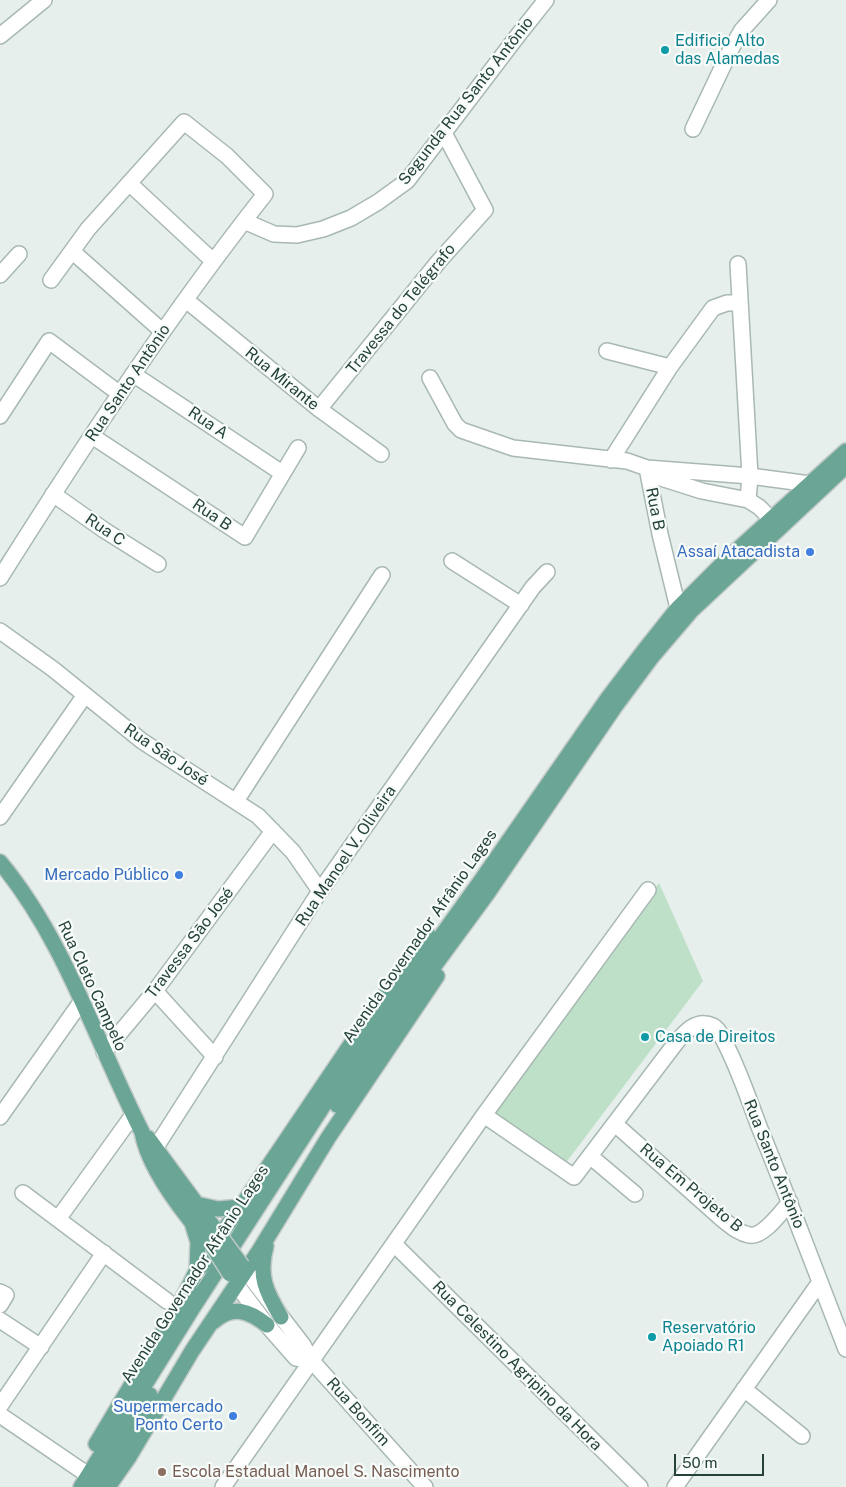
<!DOCTYPE html>
<html>
<head>
<meta charset="utf-8">
<style>
	body { margin:0 }
	#map { position:relative; width:846px; height:1487px; overflow:hidden; background:#e6efeb; font-family:"Public Sans",sans-serif }
	canvas { display:block }
	.scale { position:absolute; left:674px; top:1454px; width:90px; height:22px; box-sizing:border-box; border:2px solid #24423a; border-top:0; padding-left:6px; font-size:15px; line-height:18px; white-space:nowrap; color:#24423a; -webkit-text-stroke:4px #f7fbf9; paint-order:stroke }
</style>
</head>
<body>
<div id="map">
<canvas width="846" height="1487"></canvas>
<div class="scale">50 m</div>
</div>
<script>
const g = document.querySelector('canvas').getContext('2d');
g.lineJoin = 'round';
function fill(path, color) {
  g.fillStyle = color;
  g.fill(path, 'evenodd');
}
function trace(path, color, width, dash) {
  g.strokeStyle = color;
  g.lineWidth = width;
  g.lineCap = dash ? 'butt' : 'round';
  g.setLineDash(dash || []);
  g.stroke(path);
}
function drawText(font, color, halo, rows, align = 'center') {
  g.font = font + ' "Public Sans",sans-serif';
  g.lineWidth = 4.5;
  g.setLineDash([]);
  g.textBaseline = 'middle';
  g.strokeStyle = halo;
  g.fillStyle = color;
  for (const [text, x, y, turn = 0] of rows) {
    g.save();
    g.translate(x, y);
    g.rotate((+turn || 0) * Math.PI / 180);
    g.textAlign = isNaN(turn) ? turn : align;
    if (halo) g.strokeText(text, 0, 0);
    g.fillText(text, 0, 0);
    g.restore();
  }
}
fill(new Path2D(`
	M659 883 703 981 565 1164 493 1112Z`), '#bfe0c8');
const minor = new Path2D(`
	M0 36 44 0
	M693 129 732 47 742 30 769 0
	M129 183 213 261
	M244 221 274 234 297 235 323 229 351 218 378 202 407 181 519 34 546 0
	M73 252 162 331
	M738 264 750 476 748 500
	M0 275 19 254
	M186 300 319 409 381 454
	M607 351 670 367
	M133 374 282 473
	M430 378 455 424 461 430 513 448 627 461 647 468 661 478 702 491 748 500 759 507 771 519
	M319 409 439 261 485 210 444 133
	M0 416 49 341 120 394
	M92 436 245 537 298 448
	M611 460 670 367 713 308 727 303H739
	M647 468 750 476 810 484
	M647 468 660 534 678 608
	M53 494 104 530 158 564
	M452 561 521 605
	M0 578C83 446 169 316 265 194L227 156 184 122 88 229 51 280
	M0 631 53 669 142 741 258 816 293 852 320 891
	M236 801 382 575
	M0 817 85 695
	M155 991 215 1057
	M104 1052 155 991 273 831
	M484 1115 574 1177 675 1044C684 1033 696 1018 713 1026 717 1028 720 1033 722 1037 738 1066 748 1098 760 1129 790 1202 817 1275 846 1349
	M0 1117 81 1002
	M615 1124 722 1219C730 1225 738 1233 749 1235 763 1238 781 1212 790 1202
	M156 1147 320 891 533 587 547 572
	M590 1156 635 1194
	M23 1193 167 1301
	M58 1219 133 1115
	M394 1244 640 1487
	M246 1271 303 1345 311 1360 425 1487
	M236 1284 267 1325 296 1358 311 1360
	M0 1292 6 1295 0 1305
	M0 1320 41 1347
	M744 1389 802 1436
	M0 1406 104 1253
	M0 1415 88 1475
	M223 1487 484 1115 648 890
	M675 1487 820 1282`);
const major = new Path2D(`
	M0 862C65 940 96 1042 142 1132 147 1162 171 1196 190 1220 197 1229 208 1237 213 1247
	M337 1105 393 1022 487 894 616 705 651 658 692 610 846 466
	M148 1138 223 1240
	M196 1204 218 1209 241 1207
	M193 1226 198 1242 197 1270
	M211 1244 220 1235 241 1207 372 1013 429 936
	M266 1246C258 1276 266 1292 281 1317
	M213 1322C233 1304 249 1311 267 1325
	M96 1444 181 1302 197 1270 203 1265 209 1262H214
	M81 1487 192 1309 358 1052 480 882 608 698 643 652 678 608 724 562 846 451
	M97 1487 150 1395
	M108 1487 129 1457 192 1351 259 1251 328 1138 437 976`);
trace(minor, '#a8b8b2', 18);
trace(major, '#c2cac8', 18);
trace(minor, '#fff', 15);
trace(major, '#6aa596', 15);
const majorBridge = new Path2D(`
	M223 1240 242 1266
	M213 1247 230 1274`);
trace(majorBridge, '#c2cac8', 18, []);
trace(majorBridge, '#6aa596', 15);
for (const [x, y, r, color] of [
	[665,50,5,"#0f9aa8"],
	[810,552,5,"#3f7fe0"],
	[179,875,5,"#3f7fe0"],
	[645,1037,5,"#0f9aa8"],
	[652,1337,5,"#0f9aa8"],
	[233,1416,5,"#3f7fe0"],
	[162,1472,5,"#8d6e63"]
]) {
  const dot = new Path2D();
  dot.arc(x, y, r, 0, 2 * Math.PI);
  g.fillStyle = color;
  g.fill(dot);
  trace(dot, '#f7fbf9', 2);
}
drawText('16px', '#0d838f', '#f7fbf9', [
	["Edificio Alto",675,41],
	["das Alamedas",675,59],
	["Casa de Direitos",655,1037],
	["Reservatório",662,1328],
	["Apoiado R1",662,1346]
], 'left');
drawText('16px', '#24423a', '#f7fbf9', [
	["Segunda Rua Santo Antônio",466,101,-52],
	["Travessa do Telégrafo",401,309,-51],
	["Rua Mirante",282,379,39],
	["Rua Santo Antônio",128,383,-56],
	["Rua A",208,423,34],
	["Rua B",655,509,79],
	["Rua B",212,515,34],
	["Rua C",105,530,34],
	["Rua São José",166,755,34],
	["Rua Manoel V. Oliveira",346,856,-56],
	["Avenida Governador Afrânio Lages",420,936,-55],
	["Travessa São José",190,943,-53],
	["Rua Cleto Campelo",92,986,65],
	["Rua Santo Antônio",774,1164,68],
	["Rua Em Projeto B",691,1188,40],
	["Avenida Governador Afrânio Lages",195,1274,-57],
	["Rua Celestino Agripino da Hora",517,1366,45],
	["Rua Bonfim",358,1412,48]
]);
drawText('16px', '#366cbe', '#f7fbf9', [
	["Assaí Atacadista",800,552],
	["Mercado Público",169,875],
	["Supermercado",223,1407],
	["Ponto Certo",223,1425]
], 'right');
drawText('16px', '#785e54', '#f7fbf9', [
	["Escola Estadual Manoel S. Nascimento",172,1472]
], 'left');
</script>
</body>
</html>
